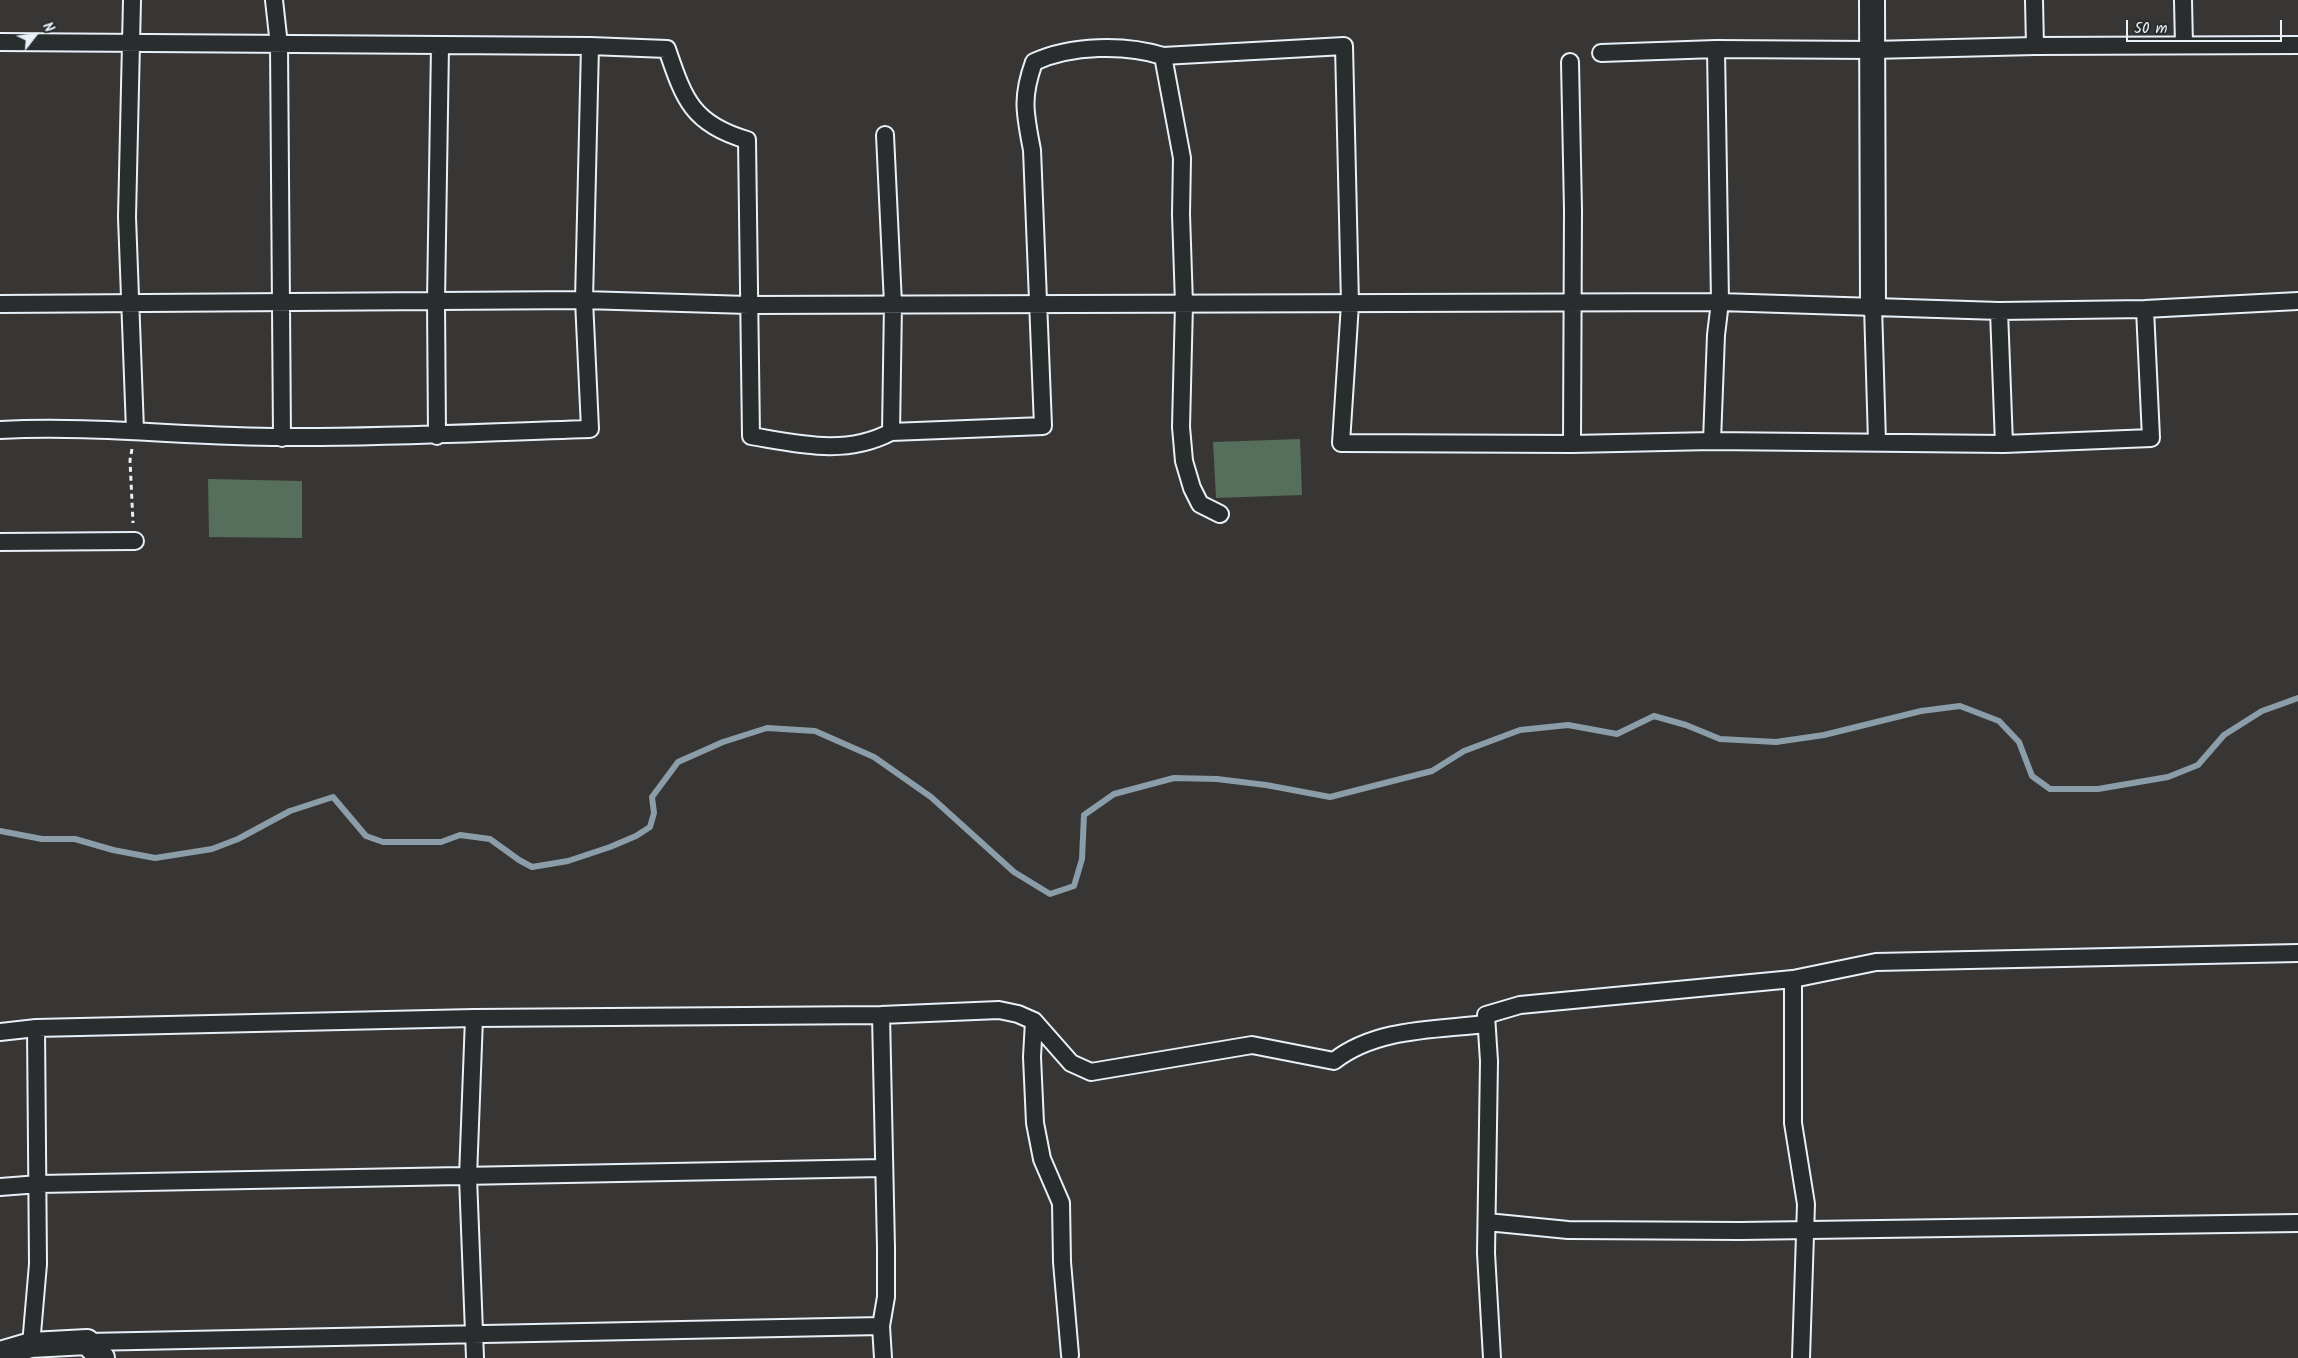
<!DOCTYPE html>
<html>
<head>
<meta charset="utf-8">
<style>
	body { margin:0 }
	#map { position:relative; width:2298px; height:1358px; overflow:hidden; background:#373635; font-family:Kalam,sans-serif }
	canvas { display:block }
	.north { position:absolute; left:10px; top:10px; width:50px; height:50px; -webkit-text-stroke:4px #2a2d2e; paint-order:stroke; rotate:60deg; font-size:14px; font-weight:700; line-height:20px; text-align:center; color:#e8f1f8 }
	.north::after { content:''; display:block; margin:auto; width:18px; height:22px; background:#e8f1f8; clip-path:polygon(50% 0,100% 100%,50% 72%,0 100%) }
	.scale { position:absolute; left:2126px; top:20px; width:156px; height:22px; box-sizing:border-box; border:2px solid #e8f1f8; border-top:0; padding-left:6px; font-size:15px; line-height:18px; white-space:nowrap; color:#e8f1f8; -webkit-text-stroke:4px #2a2d2e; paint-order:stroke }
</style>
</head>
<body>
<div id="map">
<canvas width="2298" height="1358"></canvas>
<div class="north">N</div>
<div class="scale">50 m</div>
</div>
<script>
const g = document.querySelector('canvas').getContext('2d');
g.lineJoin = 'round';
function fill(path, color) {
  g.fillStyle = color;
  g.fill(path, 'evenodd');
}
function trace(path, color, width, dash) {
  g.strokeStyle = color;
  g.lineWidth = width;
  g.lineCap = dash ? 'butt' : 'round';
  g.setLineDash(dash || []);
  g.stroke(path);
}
fill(new Path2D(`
	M1300 439 1302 495 1216 498 1213 442Z
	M208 479 302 481V538L209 537Z`), '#566e5c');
trace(new Path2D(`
	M0 831 42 839H75L113 850 155 858 212 849 238 839 290 811 333 797 366 836 383 842H441L460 835 490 839 519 860 532 867 568 861 610 847 636 836 650 827 654 813 652 797 678 762 723 742 767 728 815 731 874 757 931 797 1014 872 1050 894 1074 886 1082 859 1084 815 1114 794 1174 778 1217 779 1266 785 1330 797 1432 771 1464 751 1520 730 1568 725 1617 734 1654 716 1686 725 1720 739 1776 742 1824 735 1921 711 1960 706 1999 721 2019 742 2032 776 2050 789H2098L2168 777 2198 765 2224 735 2262 711 2298 698`), '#8b9da8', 6);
const street = new Path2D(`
	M132 0 127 217 135 430
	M274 0 279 45 282 438
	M2034 0 2035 46
	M2183 0 2184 45
	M0 42 590 46 667 49C684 99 692 124 747 140L751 436C799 444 846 456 891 432L1043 426 1032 150C1025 113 1021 98 1034 62 1071 45 1125 44 1163 56L1344 46 1350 304 1341 443 1572 444 1712 441 2004 444 2151 438 2145 309
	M1601 53 1716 49 1872 50 2035 46 2298 45
	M1163 56 1182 158 1181 214 1184 304 1181 427 1184 461 1192 488 1200 504 1220 514
	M1570 62 1573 210 1572 444
	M885 135 893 304 891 432
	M0 304 584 300 748 305 1720 302 1999 311 2145 309 2298 301
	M1873 306 1877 442
	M1999 311 2004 444
	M0 430C95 425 189 437 283 437 386 438 487 432 590 429L584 300 590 46
	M437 436 436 301 440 46
	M1712 441 1716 335 1720 302 1716 49
	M0 542 135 541
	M1793 979V1123L1806 1204 1801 1358
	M881 1015 886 1248V1297L881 1326 883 1358
	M474 1018 468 1177 475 1358
	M1034 1021 1032 1057 1035 1123 1042 1159 1061 1203 1062 1262 1070 1355
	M0 1032 36 1028 474 1018 881 1015 999 1010 1018 1014 1034 1021 1071 1063 1091 1072 1252 1045 1334 1061C1376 1028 1435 1030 1486 1024
	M0 1187 39 1184 883 1168
	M1487 1222 1568 1230 1740 1231 2298 1223
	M87 1342 881 1326
	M31 1345 38 1264 36 1028
	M1492 1358 1486 1253 1489 1061 1486 1015 1520 1005 1793 979 1876 962 2298 953`);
const secondary = new Path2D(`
	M1872 0 1873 306
	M0 1354 31 1345 87 1342 102 1358`);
trace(street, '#e8f1f8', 20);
trace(secondary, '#e8f1f8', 28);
trace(new Path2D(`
	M132 449 130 460 133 523`), '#e8f1f8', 3, [5, 4]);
trace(street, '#2a2d2e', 16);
trace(secondary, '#2a2d2e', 24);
</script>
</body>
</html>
